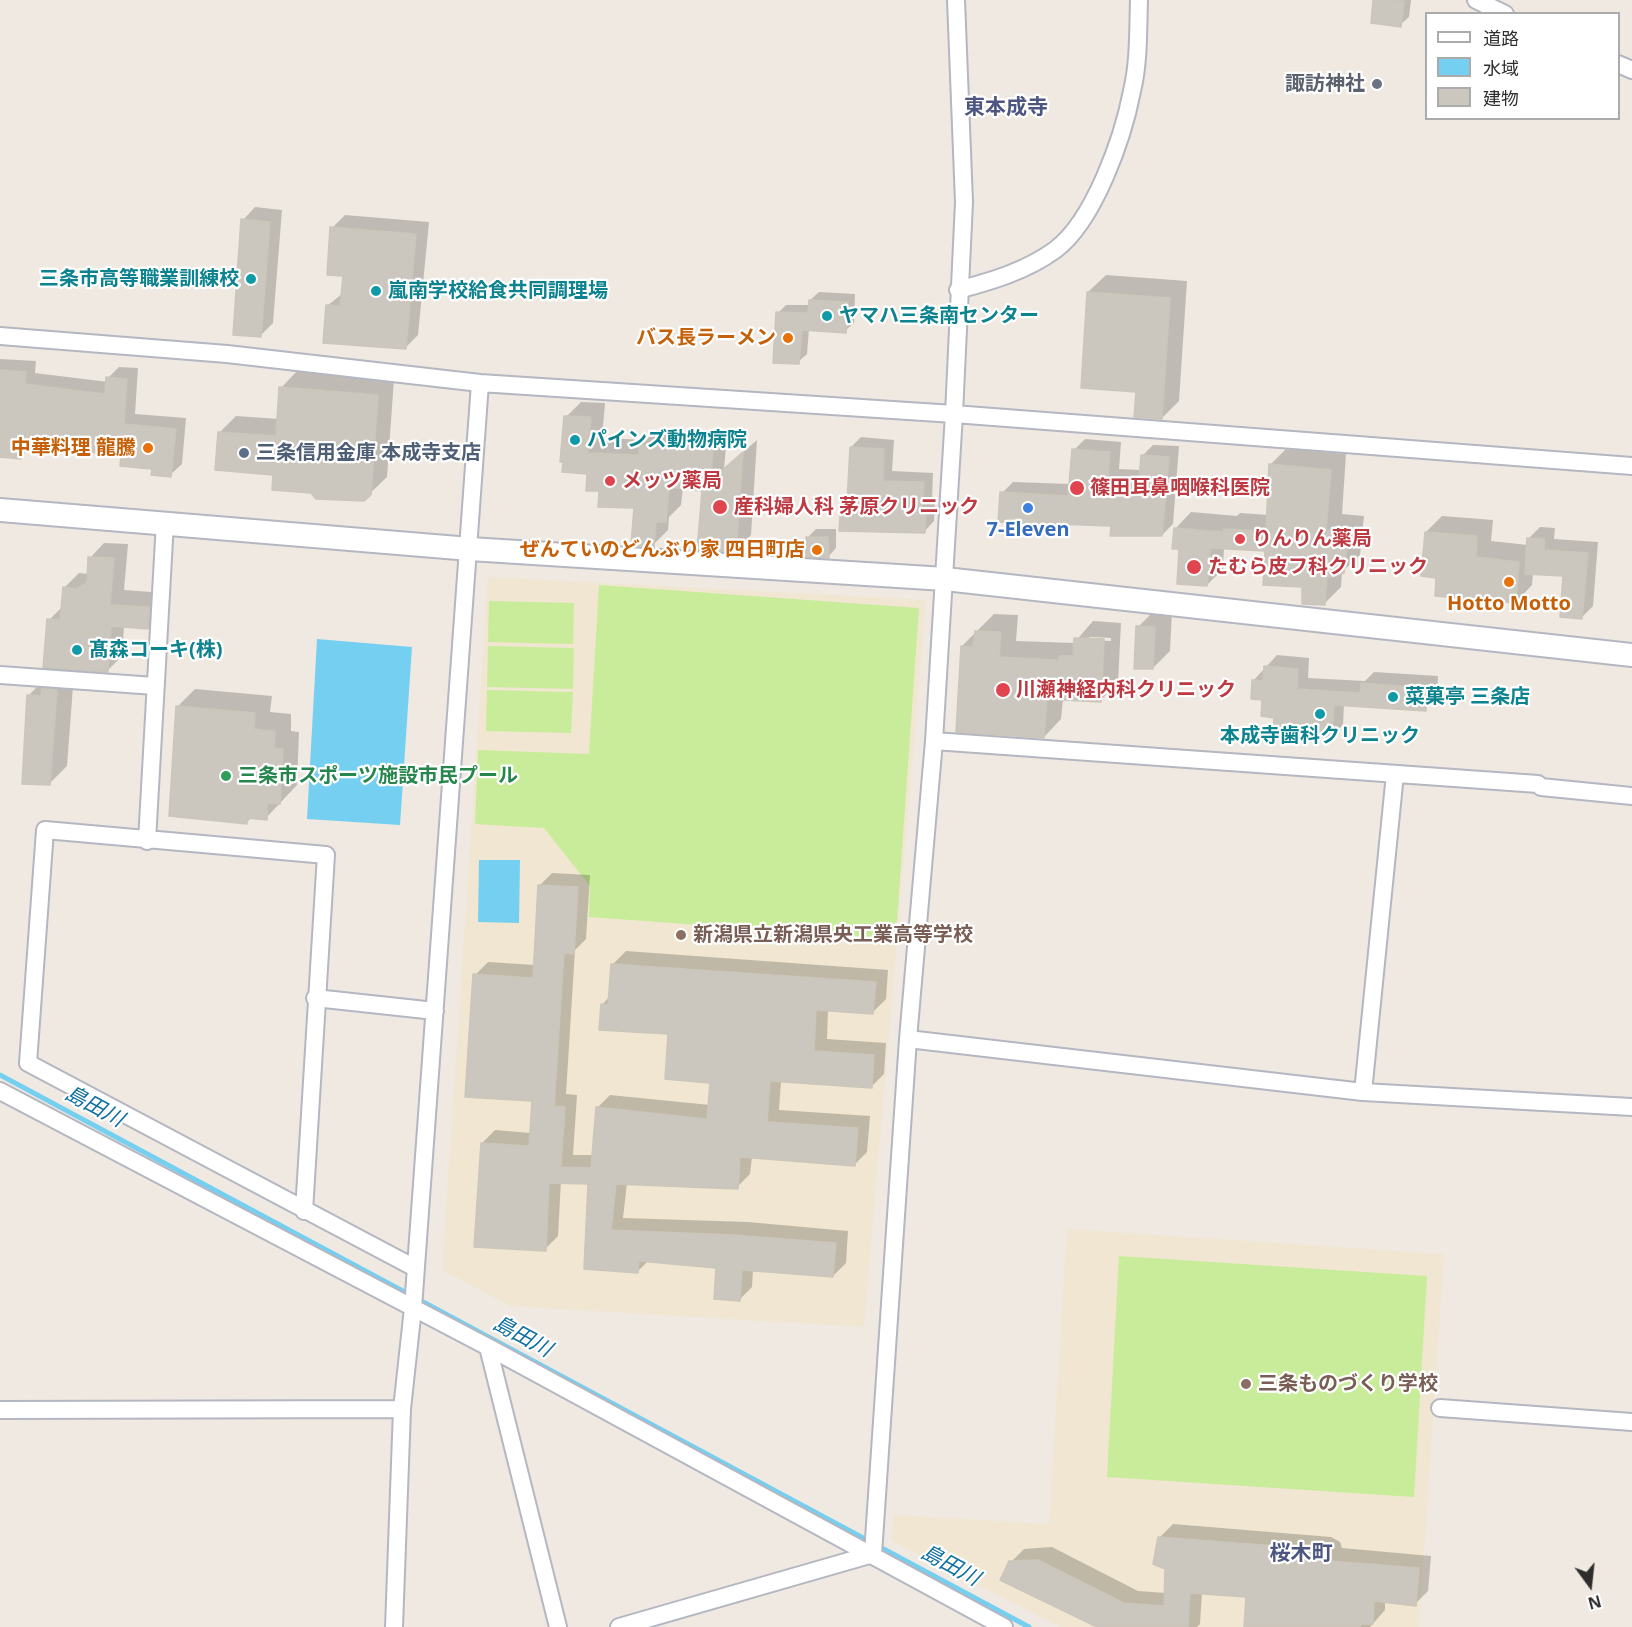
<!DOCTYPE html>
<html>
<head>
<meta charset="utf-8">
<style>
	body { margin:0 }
	#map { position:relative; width:1632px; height:1627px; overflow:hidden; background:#efe9e1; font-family:"Noto Sans","Noto Sans JP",sans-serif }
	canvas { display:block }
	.legend { position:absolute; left:1425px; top:12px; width:195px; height:108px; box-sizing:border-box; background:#fff; border:2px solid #ababab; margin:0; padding:8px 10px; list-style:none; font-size:18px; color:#2e2e2e }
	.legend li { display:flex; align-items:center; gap:12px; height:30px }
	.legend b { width:30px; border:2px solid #ababab }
	.north { position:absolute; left:1560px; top:1555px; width:60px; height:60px; -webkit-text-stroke:4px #fff; paint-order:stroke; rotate:165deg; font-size:16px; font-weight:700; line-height:24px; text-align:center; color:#2e2e2e }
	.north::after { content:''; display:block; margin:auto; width:21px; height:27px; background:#2e2e2e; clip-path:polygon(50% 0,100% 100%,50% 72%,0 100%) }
</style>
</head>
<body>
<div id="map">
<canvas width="1632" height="1627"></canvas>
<ul class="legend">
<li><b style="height:8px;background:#fff"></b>道路</li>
<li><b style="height:16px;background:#75cff0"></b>水域</li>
<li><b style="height:16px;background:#cbc7bf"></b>建物</li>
</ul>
<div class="north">N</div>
</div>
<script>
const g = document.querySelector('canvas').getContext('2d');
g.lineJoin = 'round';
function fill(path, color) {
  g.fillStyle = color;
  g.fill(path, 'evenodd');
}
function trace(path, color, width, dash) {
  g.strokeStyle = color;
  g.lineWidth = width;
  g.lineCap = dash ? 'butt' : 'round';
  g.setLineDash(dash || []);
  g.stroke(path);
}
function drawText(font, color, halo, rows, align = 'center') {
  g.font = font + ' "Noto Sans","Noto Sans JP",sans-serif';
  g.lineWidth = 4.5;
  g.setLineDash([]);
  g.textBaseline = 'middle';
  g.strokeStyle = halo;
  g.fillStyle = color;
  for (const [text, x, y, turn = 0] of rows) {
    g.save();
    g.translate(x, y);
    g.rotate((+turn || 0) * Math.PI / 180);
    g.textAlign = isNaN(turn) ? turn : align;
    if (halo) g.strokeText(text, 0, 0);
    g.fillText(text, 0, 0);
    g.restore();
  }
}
fill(new Path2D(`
	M488 577 926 600 864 1327 510 1306 442 1270Z
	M1067 1229 1444 1254 1419 1627H1060L892 1541 894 1515 1049 1524Z`), '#f0e6d1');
fill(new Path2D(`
	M599 585 919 608 897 921 880 938 589 917 590 886 544 828 475 824 478 750 589 754Z
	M489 601 574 603 573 644 488 642Z
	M488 646 574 648 573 689 487 687Z
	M487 690 573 692 571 733 486 731Z
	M1119 1256 1427 1276 1414 1497 1107 1477Z`), '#c9ec9a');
fill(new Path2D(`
	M317 639 412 647 400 825 307 819Z
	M479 860H520L519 923 478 922Z`), '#75cff0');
fill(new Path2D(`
	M1375 0H1411L1409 17 1400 25 1373 22Z
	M255 207 282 210 273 323 260 336 243 220Z
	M345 215 429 222 418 335 405 348 327 306 343 293 345 275 332 228Z
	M1106 275 1187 281 1179 401 1162 418 1138 390 1088 292Z
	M819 292 855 294 854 323 845 331 809 329 807 354 798 362 778 313 786 305H810V300Z
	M0 359 36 361 35 373 108 382V378L119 367 138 368 135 414 186 418 182 464 170 475 123 454 78 444 32 441V446L20 457 0 456Z
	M297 371 394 379 387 477 363 500 311 491 275 474 220 432 236 416 279 419 281 388Z
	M581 402 605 403 602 438 646 440 656 430 727 435 724 469 757 440 751 535 736 551 703 490 683 488 681 505 669 517 668 530 653 545 636 507 601 490 589 472 566 417Z
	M861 437 894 440 892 471 933 473 932 501 935 502 934 521 924 532 843 503 849 496 851 447Z
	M1085 439 1121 442 1119 469 1141 470 1142 456 1153 445 1179 446 1173 524 1162 535 1113 524 1002 493 1013 482 1071 484 1074 450Z
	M1286 449 1346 454 1342 514 1364 516 1360 555 1342 572 1341 587 1325 603 1266 549 1224 547 1223 569 1207 585 1181 548 1175 529 1191 512 1237 516 1240 513 1268 515 1270 465Z
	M1442 516 1493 520 1491 541 1528 545 1529 538 1540 527 1555 528 1554 539 1598 542 1593 606 1581 618 1565 575 1533 573 1532 585 1516 602 1438 576 1426 532Z
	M816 529H836V548L828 557 808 537Z
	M104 543 128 544 124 590 164 593 163 612 148 627 124 626 122 656 107 671 49 620 63 606 64 588 79 573 89 574 90 558Z
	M1155 610 1172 611 1170 651 1153 668 1138 627Z
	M994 614 1018 615 1016 641 1074 643 1093 621 1121 623 1118 683 1100 701 1063 699 1061 719 1044 737 962 646ZM1090 637 1111 638V641L1087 640Z
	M1277 655 1309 658 1308 678 1365 681 1374 672 1438 676 1437 698 1425 709 1344 704 1343 725 1331 736 1307 735V732L1275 717 1253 681Z
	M74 673 67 766 49 784 29 695 46 678Z
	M195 689 272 696 270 712 291 714V731L299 732 297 785 266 818 252 817 246 823 177 707Z
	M552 873 590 875 586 939 575 950 566 1094 577 1095 573 1155H593L597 1108 610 1095 710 1105 712 1081 670 1033 602 1005 610 996 613 964 626 951 888 970 886 999 873 1012 828 1009 827 1039 886 1043 884 1074 871 1087 781 1081 779 1110 870 1116 867 1152 854 1165 752 1157 750 1174 737 1187 627 1183 623 1218 748 1222 848 1231 846 1263 833 1276 753 1270 752 1287 739 1300 718 1266 648 1261 637 1272 586 1268 590 1182 561 1181 558 1236 545 1249 482 1143 495 1130 531 1133 533 1099 475 975 488 962 535 965 539 886Z
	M1173 1524 1331 1537 1340 1542 1342 1548 1431 1556 1428 1591 1415 1604 1385 1601V1610L1370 1627H1246L1248 1596 1202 1592 1200 1624 1197 1627H1095L1097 1625 1011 1562 1024 1549 1052 1547 1138 1591 1166 1593V1569L1160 1537Z`), '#0003');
trace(new Path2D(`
	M0 1075 1029 1627`), '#75cff0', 5);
const building = new Path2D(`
	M1373 0 1404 1 1401 27 1371 23Z
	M241 219 270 222 261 337 233 335Z
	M330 227 416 234 406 349 323 343 326 305 340 306 343 276 327 275Z
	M1087 292 1170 298 1162 419 1134 417 1136 392 1081 388Z
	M809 300 848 302 846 333 802 330 799 364 773 363 776 312 808 313Z
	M0 370 26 372 25 384 105 394 106 377 127 379 124 424 176 429 171 477 151 475 152 469 120 466 121 455 76 451V446L22 442 21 459 0 457Z
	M279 387 378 395 371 495 364 501 316 499 311 493 272 490 273 475 215 470 218 432 276 436Z
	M564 416 591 417 588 453 639 455V445L713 450 710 481 743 452 736 552 697 550 702 491 669 487 666 522H656L654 547 631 545 634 508 598 507 599 491H586L587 474 562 472 563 462H560Z
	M850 447 884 449 883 481 924 482 922 511 926 512 925 533 839 531 841 502 847 503Z
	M1072 449 1110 452 1108 479 1139 481 1141 455 1169 457 1162 536H1110L1111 526 998 522 1000 492 1068 496Z
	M1269 464 1331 470 1326 530 1349 532 1344 573 1327 578 1325 605 1302 604V587L1263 585 1265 551 1210 548 1207 586 1177 584 1179 549H1172L1174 528 1223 532V529L1266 531Z
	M1425 532 1477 536 1476 557 1519 562 1516 603 1435 596 1436 578 1421 576Z
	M806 537H828L829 558 806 557Z
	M1527 538 1544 539V550L1588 553 1582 619 1560 617 1563 576 1525 574Z
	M88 557 114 558 110 605 150 607 148 629 111 626 108 672 43 668 47 619 60 620 63 587 76 589 87 583Z
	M1136 626 1155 627 1153 669H1134Z
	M975 631 1001 632 999 657 1059 660V656H1073L1074 638 1104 639 1101 702 1047 699 1044 738 956 732 961 646 973 647Z
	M1264 666 1298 669 1297 689 1360 693 1361 683 1427 688 1426 711 1334 705 1332 738 1273 731 1274 718 1261 716 1262 700 1251 699 1252 680 1263 681Z
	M42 688 57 690 50 785 22 784 27 695 41 696Z
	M176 706 255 713 254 729 275 731 274 748 283 749 280 804 267 803V820L247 818V824L169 816Z
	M538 885 578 887 574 954 564 953 554 1106 565 1107 561 1167 591 1168 596 1107 707 1119 710 1083 665 1079 668 1034 599 1030 601 1004 608 1005 611 964 876 982 873 1014 816 1010 814 1051 874 1055 872 1088 770 1081 767 1122 858 1128 855 1166 740 1157 738 1189 616 1184 611 1230 734 1235 836 1243 833 1277 742 1270 740 1301 714 1299 716 1268 639 1261 638 1273 584 1269 588 1184 549 1183 546 1251 474 1247 481 1143 529 1146 532 1101 465 1097 473 974 533 978Z
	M1158 1537 1317 1549 1327 1555 1329 1561 1419 1568 1416 1606 1374 1601 1373 1624H1361L1360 1627H1244L1246 1597 1190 1593 1188 1627H1097L1000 1580 1009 1561 1038 1560 1124 1603 1164 1606 1165 1569 1153 1564Z`);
fill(building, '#cbc7bf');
trace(building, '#cbc5ba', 1.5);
const street = new Path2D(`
	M1476 0 1505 14
	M1618 64 1632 70
	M958 290C992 281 1026 271 1055 250 1094 221 1123 138 1132 91 1139 62 1138 30 1139 0
	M0 336 227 354 480 383 954 414 1632 466
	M0 675 155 686
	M934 741 1538 784 1541 787 1632 796
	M147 841 165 522
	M315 998 435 1011
	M908 1039 1363 1092 1632 1107
	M0 1091 488 1347 558 1627
	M1363 1092 1395 774
	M304 1211 326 855 45 830 28 1063 415 1268
	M488 1347 1004 1627
	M1440 1408 1632 1422
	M0 1410 402 1409
	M873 1554 908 1039 934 741 954 414 964 202 956 0
	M394 1627 402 1409 413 1308 480 383
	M619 1627 873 1554`);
const secondary = new Path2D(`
	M0 510 470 549 945 579 1632 655`);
trace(street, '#b4b7c1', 20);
trace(secondary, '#b4b7c1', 26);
trace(street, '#fff', 16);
trace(secondary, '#fff', 22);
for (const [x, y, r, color] of [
	[1377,84,6,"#6b7280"],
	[251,279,6,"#0f9aa8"],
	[376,291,6,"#0f9aa8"],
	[827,316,6,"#0f9aa8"],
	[788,338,6,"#e8710a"],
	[575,440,6,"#0f9aa8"],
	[148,448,6,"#e8710a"],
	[244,453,6,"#5c6f8a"],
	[610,481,6,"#e0444e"],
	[1077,488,8,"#e0444e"],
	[720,507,8,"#e0444e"],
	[1028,508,6,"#3f7fe0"],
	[1240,539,6,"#e0444e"],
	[817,550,6,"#e8710a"],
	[1194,567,8,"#e0444e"],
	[1509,582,6,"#e8710a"],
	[77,650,6,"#0f9aa8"],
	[1003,690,8,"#e0444e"],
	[1393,697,6,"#0f9aa8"],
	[1320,714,6,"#0f9aa8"],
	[226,776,6,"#2e9e5b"],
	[681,935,6,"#8d6e63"],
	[1246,1384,6,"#8d6e63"]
]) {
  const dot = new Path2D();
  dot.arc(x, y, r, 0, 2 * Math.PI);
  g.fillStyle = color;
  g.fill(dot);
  trace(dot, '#fff', 2);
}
drawText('bold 20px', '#5b616d', '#fff', [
	["諏訪神社",1365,84]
], 'right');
drawText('bold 20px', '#0d838f', '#fff', [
	["三条市高等職業訓練校",239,279,"right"],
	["嵐南学校給食共同調理場",388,291],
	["ヤマハ三条南センター",839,316],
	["パインズ動物病院",587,440],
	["髙森コーキ(株)",89,650],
	["菜菓亭 三条店",1405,697],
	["本成寺歯科クリニック",1320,736,"center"]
], 'left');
drawText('bold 20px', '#c56008', '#fff', [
	["バス長ラーメン",776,338],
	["中華料理 龍騰",136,448],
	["ぜんていのどんぶり家 四日町店",805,550],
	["Hotto Motto",1509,604,"center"]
], 'right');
drawText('bold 20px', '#4e5e75', '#fff', [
	["三条信用金庫 本成寺支店",256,453]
], 'left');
drawText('bold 20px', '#be3a42', '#fff', [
	["メッツ薬局",622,481],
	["篠田耳鼻咽喉科医院",1090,488],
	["産科婦人科 茅原クリニック",734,507],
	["りんりん薬局",1252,539],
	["たむら皮フ科クリニック",1208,567],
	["川瀬神経内科クリニック",1016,690]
], 'left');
drawText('bold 20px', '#366cbe', '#fff', [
	["7-Eleven",1028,530]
]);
drawText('bold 20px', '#27864d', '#fff', [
	["三条市スポーツ施設市民プール",238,776]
], 'left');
drawText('bold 20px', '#785e54', '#fff', [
	["新潟県立新潟県央工業高等学校",693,935],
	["三条ものづくり学校",1258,1384]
], 'left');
drawText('bold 21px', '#4d5680', '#fff', [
	["東本成寺",1006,108],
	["桜木町",1301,1554]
]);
drawText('italic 21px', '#0d6fa3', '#fff', [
	["島田川",94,1107,28],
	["島田川",522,1337,28],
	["島田川",950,1566,28]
]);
</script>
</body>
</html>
